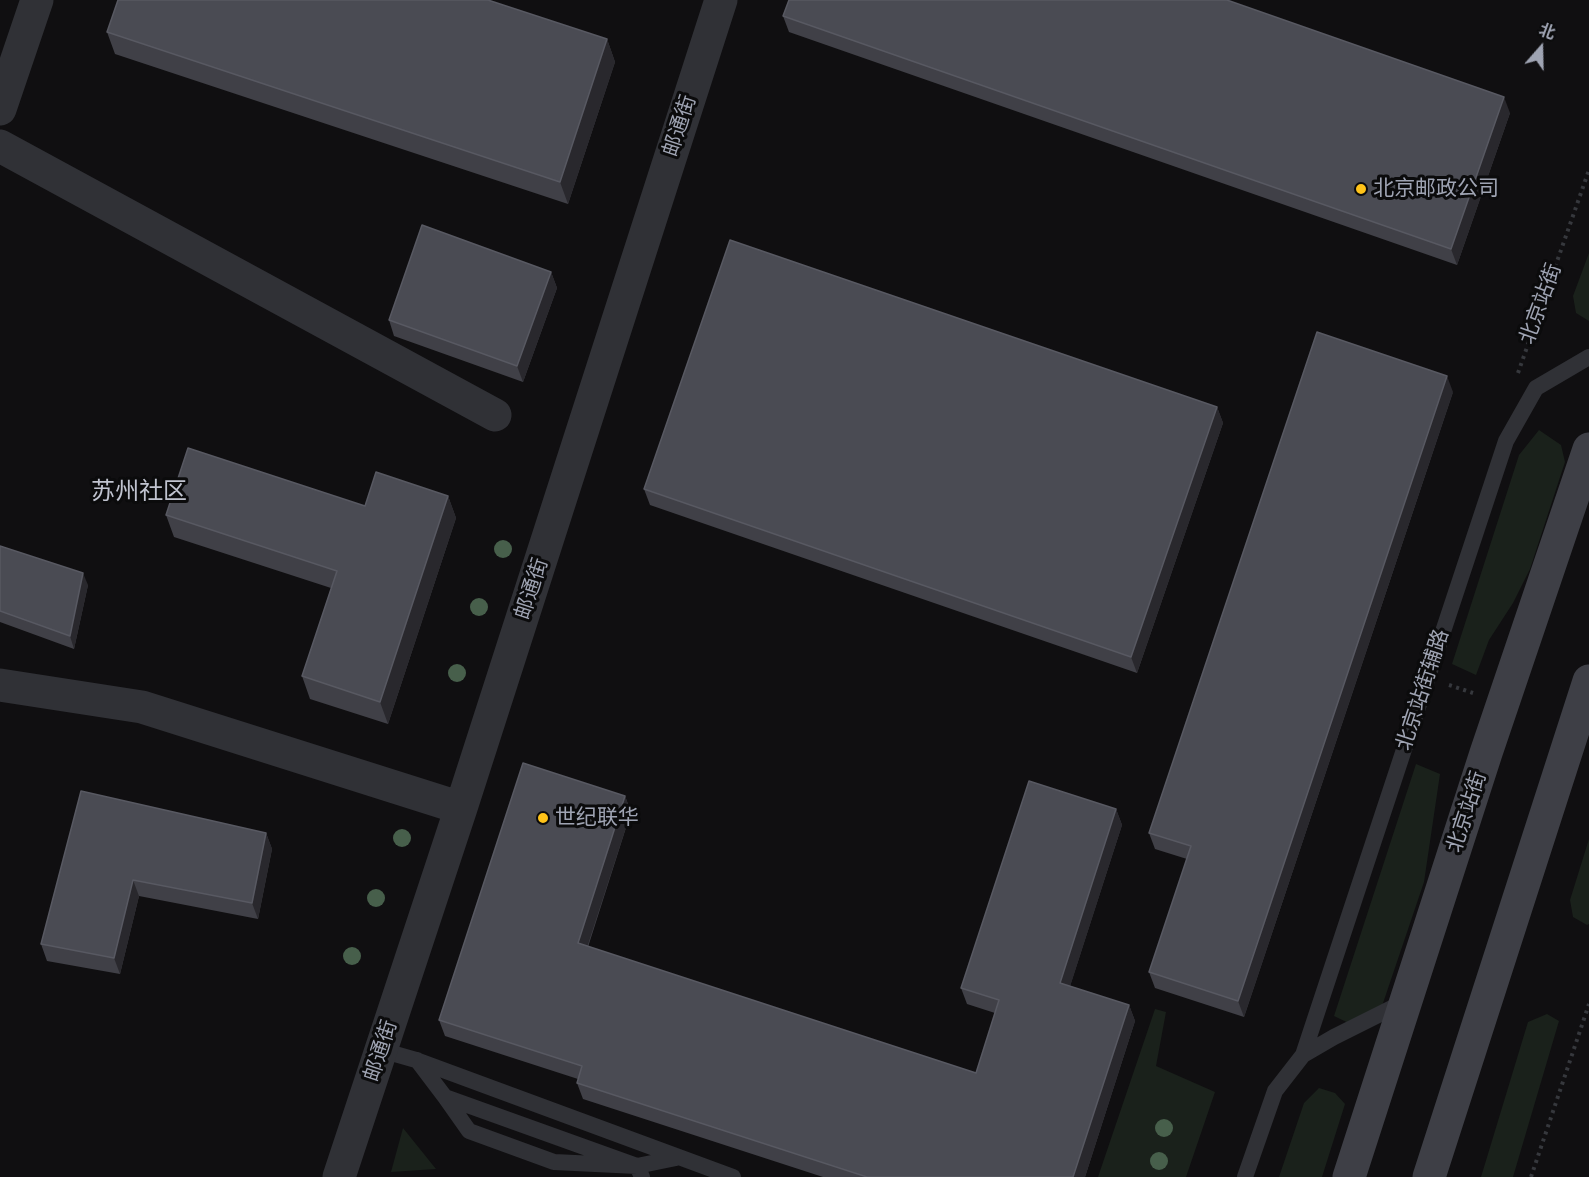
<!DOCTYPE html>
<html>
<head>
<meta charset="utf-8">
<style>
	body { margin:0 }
	#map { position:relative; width:1589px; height:1177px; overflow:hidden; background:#100f11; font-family:"Noto Sans","Noto Sans SC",sans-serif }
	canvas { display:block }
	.north { position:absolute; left:1511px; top:18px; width:60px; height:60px; -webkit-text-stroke:4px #0b0b0c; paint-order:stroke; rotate:20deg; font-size:16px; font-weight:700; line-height:24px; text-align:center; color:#9fa4b3 }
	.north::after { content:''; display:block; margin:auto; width:21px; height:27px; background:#9fa4b3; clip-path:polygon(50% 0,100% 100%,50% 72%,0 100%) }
</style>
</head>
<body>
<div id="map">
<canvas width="1589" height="1177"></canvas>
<div class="north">北</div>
</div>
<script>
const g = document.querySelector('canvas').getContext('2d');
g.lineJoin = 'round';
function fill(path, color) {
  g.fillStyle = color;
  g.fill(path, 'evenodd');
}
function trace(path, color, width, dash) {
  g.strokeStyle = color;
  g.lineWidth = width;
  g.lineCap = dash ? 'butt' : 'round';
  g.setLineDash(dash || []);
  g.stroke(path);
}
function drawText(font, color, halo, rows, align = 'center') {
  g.font = font + ' "Noto Sans","Noto Sans SC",sans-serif';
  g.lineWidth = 6;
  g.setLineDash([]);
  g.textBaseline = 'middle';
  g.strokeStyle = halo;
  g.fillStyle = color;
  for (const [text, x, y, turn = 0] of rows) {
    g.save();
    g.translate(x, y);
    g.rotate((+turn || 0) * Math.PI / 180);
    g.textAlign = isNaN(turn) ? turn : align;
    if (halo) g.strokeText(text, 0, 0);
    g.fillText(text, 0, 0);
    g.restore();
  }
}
fill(new Path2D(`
	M1589 253V321L1576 313 1573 296Z
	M1539 430 1561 445 1565 462 1530 569 1513 603 1489 640 1476 675 1452 664 1519 455Z
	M1416 764 1440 774 1424 882 1380 1012 1359 1028 1334 1016Z
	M1589 839V924L1587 925 1573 917 1570 900Z
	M1155 1009 1166 1012 1156 1066 1215 1092 1186 1177H1098Z
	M1547 1014 1559 1021 1513 1177H1481L1528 1022Z
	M1319 1088 1335 1093 1345 1104 1322 1177H1279L1304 1103Z
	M403 1128 436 1169 391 1172Z`), '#1a211b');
trace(new Path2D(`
	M1518 373 1589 170
	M1449 685 1473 693
	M1531 1177 1589 1004`), '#36383d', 4, [3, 4.5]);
trace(new Path2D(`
	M381 1050 416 1060 733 1177
	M1303 1055 1506 441 1536 388 1589 357
	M417 1060 445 1097 637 1166 642 1177
	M445 1097 469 1131 554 1162 637 1166 676 1158
	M1245 1177 1275 1091 1303 1055 1334 1037 1404 1002`), '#303136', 16);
trace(new Path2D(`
	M0 109 37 0
	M0 146 495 415
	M0 685 142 707 461 808
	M339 1177 461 808 721 0`), '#303136', 33);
trace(new Path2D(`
	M1349 1177 1486 753 1589 449
	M1429 1177 1589 681`), '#3e3f46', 33);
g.fillStyle = '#475f4b';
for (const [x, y] of [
	[503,549],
	[479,607],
	[457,673],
	[402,838],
	[376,898],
	[352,956],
	[1164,1128],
	[1159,1161]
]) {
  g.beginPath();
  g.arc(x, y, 9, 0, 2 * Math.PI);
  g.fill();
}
fill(new Path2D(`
	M783 16 1510 113 1457 265 789 32Z
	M107 32 607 39 615 62 568 204 115 54Z
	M551 272 557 288 523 382 394 336 389 320Z
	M1453 392 1244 1017 1155 988 1149 972 1187 859 1155 849 1149 833Z
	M1217 407 1223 423 1137 673 650 505 644 489Z
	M448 496 456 518 388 724 310 699 302 676 331 588 174 537 166 515 365 506Z
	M0 546 88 585 74 649 0 622Z
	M81 791 266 833 272 849 258 919 139 896 120 974 47 961 41 944Z
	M625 796 631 812 588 947 976 1073 995 1013 967 1004 961 988 1116 809 1122 825 1070 986 1129 1005 1135 1021 1085 1177H823L583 1099 577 1083 578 1079 445 1036 439 1020Z`), '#404047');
fill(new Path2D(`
	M607 39 615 62 568 204 560 182Z
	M1504 97 1510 113 1457 265 1451 249Z
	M551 272 557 288 523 382 517 366Z
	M1447 376 1453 392 1244 1017 1238 1001Z
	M1217 407 1223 423 1137 673 1131 657Z
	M448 496 456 518 388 724 380 702Z
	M83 573 88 585 74 649 70 636Z
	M625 796 631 812 583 960 578 943Z
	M1116 809 1122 825 1066 999 1060 983Z
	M266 833 272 849 258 919 252 903Z
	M133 880 139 896 120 974 114 958Z
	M1129 1005 1135 1021 1085 1177H1073Z`), '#29282d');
const building = new Path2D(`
	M118 0H488L607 39 560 182 107 32Z
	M789 0H1227L1504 97 1451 249 783 16Z
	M422 225 551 272 517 366 389 320Z
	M730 240 1217 407 1131 657 644 489Z
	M1317 332 1447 376 1238 1001 1149 972 1191 846 1149 833Z
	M188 448 365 506 376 472 448 496 380 702 302 676 337 571 166 515Z
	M0 546 83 573 70 636 0 611Z
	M523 763 625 796 578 943 976 1073 999 1000 961 988 1029 781 1116 809 1060 983 1129 1005 1073 1177H867L577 1083 582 1066 439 1020Z
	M81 791 266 833 252 903 133 880 114 958 41 944Z`);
fill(building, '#4a4b53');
trace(building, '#585962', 1.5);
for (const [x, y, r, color] of [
	[1361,189,6,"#ffc319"],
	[543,818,6,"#ffc319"]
]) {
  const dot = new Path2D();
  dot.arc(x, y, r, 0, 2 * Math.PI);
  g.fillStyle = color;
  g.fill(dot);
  trace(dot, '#0b0b0c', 2);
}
drawText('21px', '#9fa4b3', '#0b0b0c', [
	["邮通街",680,126,-72],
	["北京站街",1541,304,-70],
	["邮通街",532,589,-72],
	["北京站街辅路",1423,690,-72],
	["北京站街",1467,812,-72],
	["邮通街",381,1051,-72]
]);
drawText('21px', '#9fa4b3', '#0b0b0c', [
	["北京邮政公司",1373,189],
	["世纪联华",555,818]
], 'left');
drawText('24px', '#c0c3cf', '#0b0b0c', [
	["苏州社区",139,492]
]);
</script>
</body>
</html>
